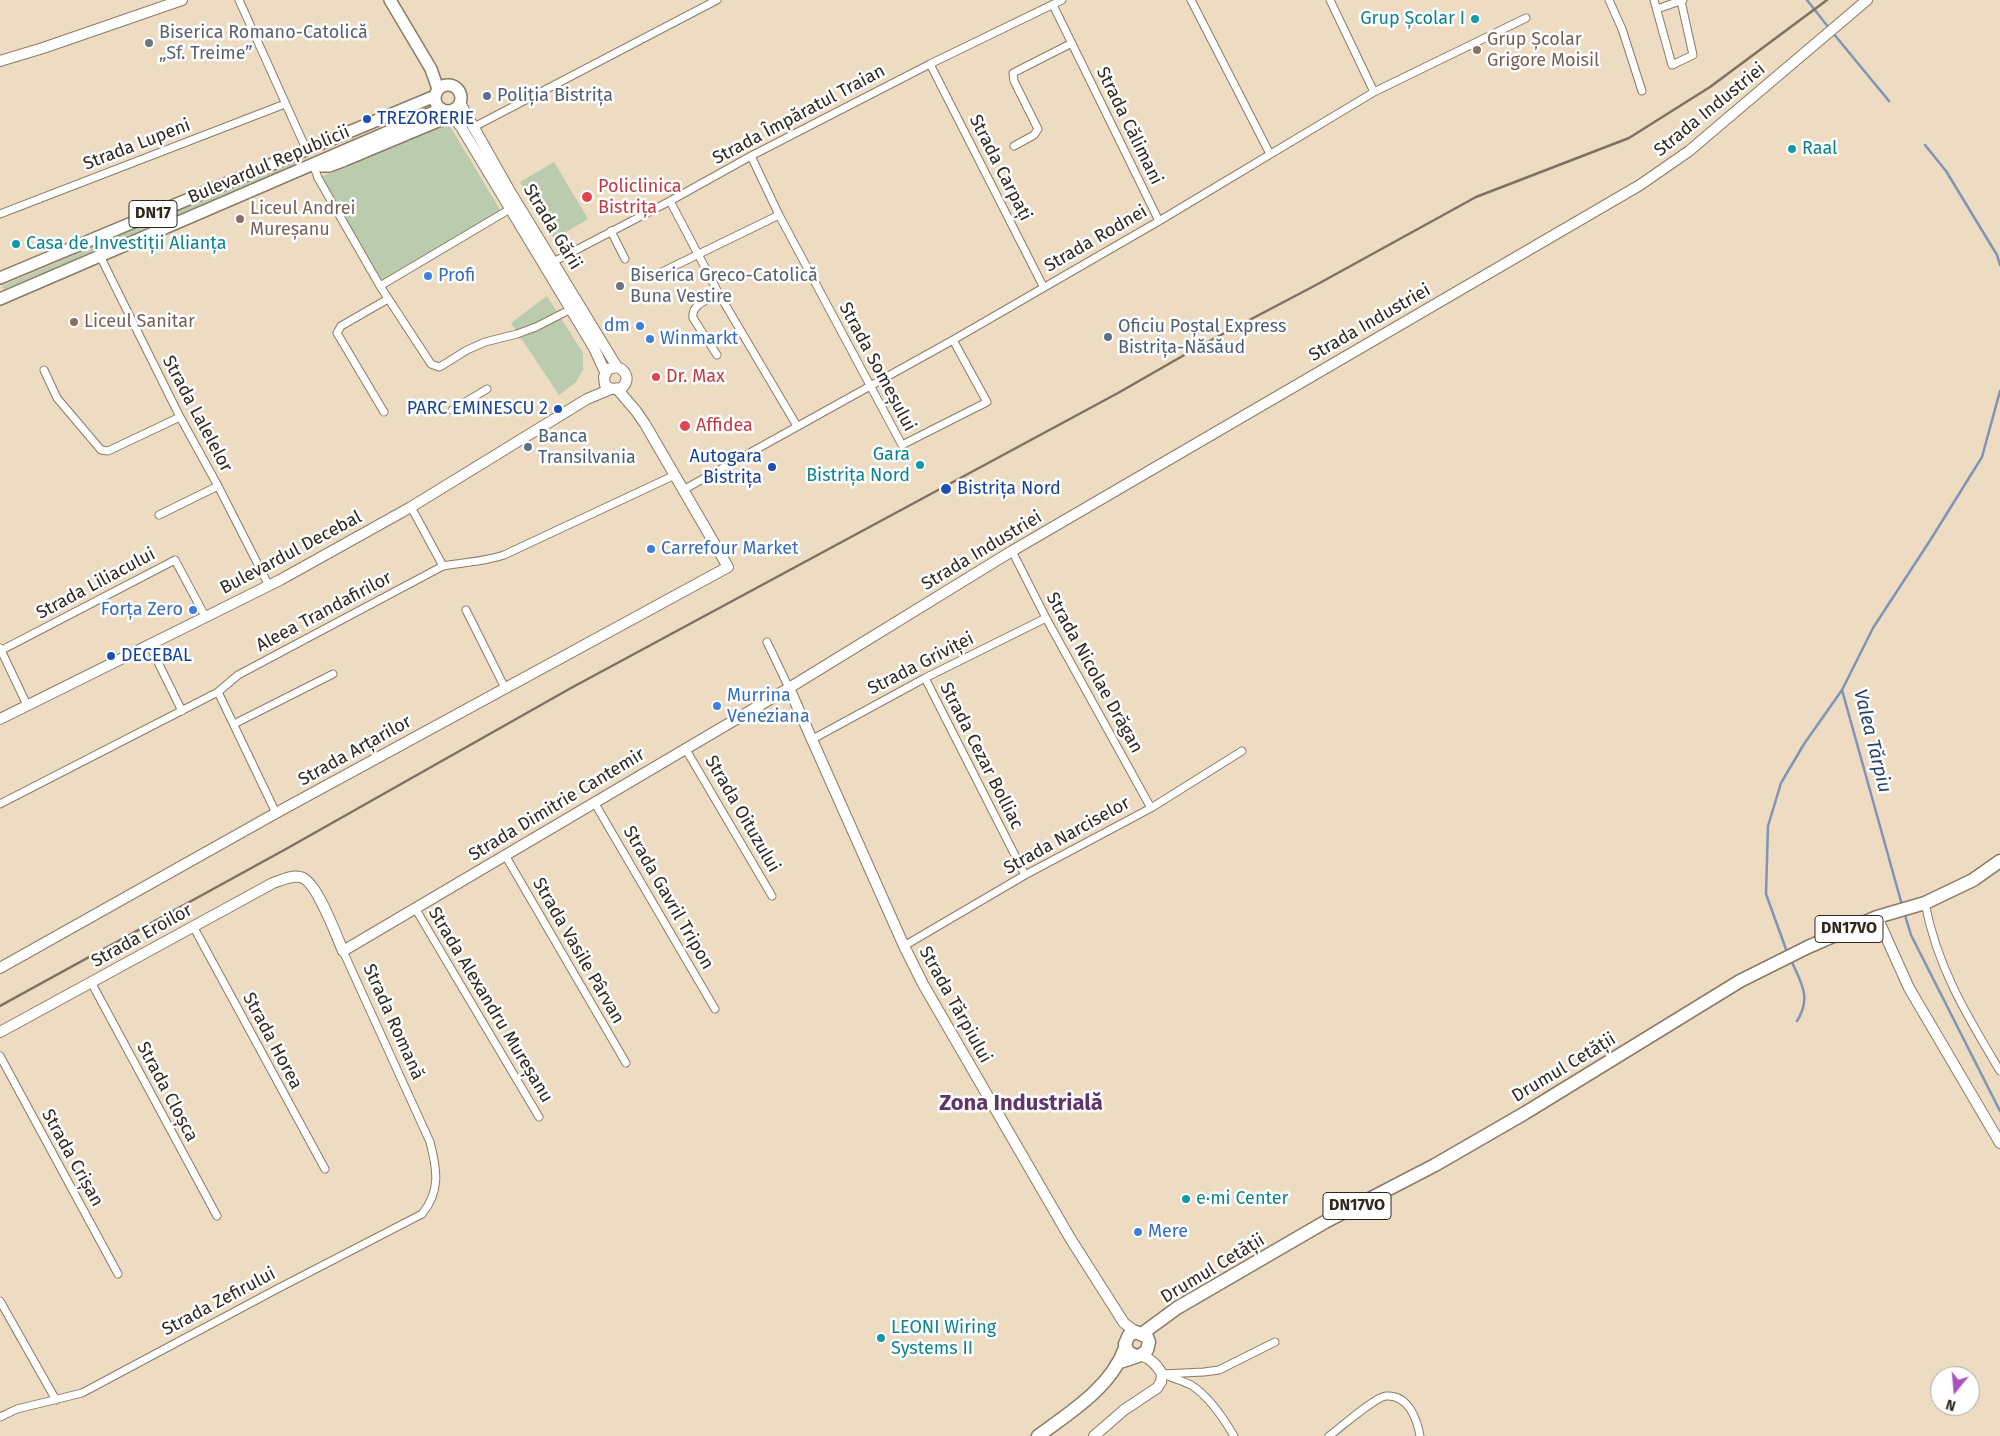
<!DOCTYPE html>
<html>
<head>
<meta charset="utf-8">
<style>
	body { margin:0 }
	#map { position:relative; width:2000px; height:1436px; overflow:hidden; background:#eddbc2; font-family:"Fira Sans",sans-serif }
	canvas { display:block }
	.north { position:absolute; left:1930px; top:1366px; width:50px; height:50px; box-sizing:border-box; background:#fff; border:1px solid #aba9a5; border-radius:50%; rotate:197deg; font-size:14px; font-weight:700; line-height:20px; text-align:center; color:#2e281e }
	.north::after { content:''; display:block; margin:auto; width:18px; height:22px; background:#a953c1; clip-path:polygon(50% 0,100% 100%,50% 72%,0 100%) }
</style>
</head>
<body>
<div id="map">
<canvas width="2000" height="1436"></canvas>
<div class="north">N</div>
</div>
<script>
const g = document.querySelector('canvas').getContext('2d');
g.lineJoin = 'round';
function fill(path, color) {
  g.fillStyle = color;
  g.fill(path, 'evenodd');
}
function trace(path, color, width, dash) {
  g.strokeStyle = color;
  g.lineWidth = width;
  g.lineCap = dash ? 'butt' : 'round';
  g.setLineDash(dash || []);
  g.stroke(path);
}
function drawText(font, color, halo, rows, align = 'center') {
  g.font = font + ' "Fira Sans",sans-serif';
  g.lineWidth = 5;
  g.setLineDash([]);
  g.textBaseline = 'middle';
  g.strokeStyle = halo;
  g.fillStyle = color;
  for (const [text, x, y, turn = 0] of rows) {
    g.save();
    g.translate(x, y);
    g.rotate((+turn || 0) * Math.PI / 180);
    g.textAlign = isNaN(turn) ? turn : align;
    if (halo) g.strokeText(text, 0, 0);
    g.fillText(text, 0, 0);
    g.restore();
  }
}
fill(new Path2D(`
	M448 123 502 213 380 286 318 178Z
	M294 160 297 168 5 294 2 286Z
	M554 162 588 219 554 239 520 182Z
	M547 296 583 353V369L576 382 559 395 511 323Z`), '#baccad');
trace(new Path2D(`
	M1807 0 1829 28
	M1833 33 1889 101
	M1925 145 1946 171 1997 255 2000 265
	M1902 905 1842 690 1873 628 1931 539 1982 457 2000 391
	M1904 912 1911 935 2000 1111
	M1787 952 1766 894 1768 826 1781 783 1804 744 1842 690
	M1791 960C1801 983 1812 997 1797 1021`), '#8094b7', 2.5);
const street = new Path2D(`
	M239 0 307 151
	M1191 0 1270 154
	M1330 0 1374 92
	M1609 0 1622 29 1642 91
	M1654 0 1672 65 1693 55 1681 1
	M1053 5 1159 221
	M1657 9 1683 0
	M930 64 1043 286
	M472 128 717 0
	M1014 146 1034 135 1038 129 1014 81 1013 73 1072 43
	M751 156 779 215 902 445 987 402 953 340
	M313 164 318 178 380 286 431 364 439 367 443 365 467 350 485 342 517 334 536 327 571 309
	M670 201 719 294 797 426
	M0 214 285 104
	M611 231 625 259
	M100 256 180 417 218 486 269 586
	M553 262 670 201 751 156 930 64 1062 0
	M662 272 779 215
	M380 286 510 209
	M717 355 693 318C691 304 708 300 719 294
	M44 370 57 398 101 450 108 451 180 417
	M452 410 487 389
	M384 412 337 333 341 326 388 299
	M683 490 953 340 1159 221 1374 92 1526 18
	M411 507 443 566
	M159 515 218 486
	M1012 551 1046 618 1151 808
	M466 610 505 688
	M767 642 789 688
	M149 644 182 711
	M0 648 27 705
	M0 651 175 560 205 616
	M925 678 1025 875
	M218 692 276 813
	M234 724 333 674
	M811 740 925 678 1046 618
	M685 748 772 896
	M594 802 715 1009
	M0 804 218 692 238 675 443 566C464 562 484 562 504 555L675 475
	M505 855 626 1063
	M1925 903C1937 967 1967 1016 2000 1071
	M415 908 539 1117
	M193 926 325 1169
	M904 946 1025 875 1151 808 1242 751
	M91 982 217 1216
	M0 1056 118 1274
	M0 1301 56 1400
	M1162 1374 1204 1372 1219 1370 1275 1342
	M1165 1375C1173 1378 1183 1381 1191 1385 1209 1396 1224 1419 1234 1436
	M0 1417 17 1409 82 1393 277 1289 422 1214C441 1191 437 1169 430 1142L343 951
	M1329 1436C1340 1428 1375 1397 1386 1396 1408 1394 1417 1419 1420 1436`);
const secondary = new Path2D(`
	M0 61 43 48 182 0
	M460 103 508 188 617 367
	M449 111 461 127 594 348 605 372
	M789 688 904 946 923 984 1070 1238 1124 1323 1136 1332
	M0 719 280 580 411 507 587 399 611 389 622 388C630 380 627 371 617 367L608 369 604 377 605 385 611 389
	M1877 917 1909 988 2000 1143
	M0 968 276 813 728 567 645 424 636 411 618 390
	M0 1032 273 883C282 880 291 875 300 877 316 879 336 935 343 951L789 688 1012 551 1640 185 1689 151 1867 0
	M1094 1436 1124 1410 1157 1388 1161 1382 1162 1374C1156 1364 1151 1359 1141 1355`);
const primary = new Path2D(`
	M390 0 431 69 438 89
	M435 98a13 13 0 1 1 26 0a13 13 0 1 1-26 0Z
	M322 166H329L345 160 443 119H456
	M0 278 435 96
	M0 299 441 109`);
const highway = new Path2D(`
	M1143 1333 1177 1308 1325 1222 1435 1165 1525 1113 1740 981 1808 947 1877 917 1925 903 1973 880 2000 861
	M1120 1362 1141 1355 1147 1350 1149 1342 1147 1337 1136 1332 1129 1335 1125 1344 1128 1352 1136 1356
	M1038 1436C1071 1412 1111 1387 1125 1348`);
trace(street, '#8b7b64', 9);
trace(secondary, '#8b7b64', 12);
trace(primary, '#8b7b64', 14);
trace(highway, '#8b7b64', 15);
trace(street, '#fff', 7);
trace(secondary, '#fff', 10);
trace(primary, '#fff', 11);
trace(highway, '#fff', 12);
trace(new Path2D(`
	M0 1006 286 849 571 688 1118 393 1200 346 1316 285 1476 197 1629 138 1710 87 1827 0`), '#7d7262', 2.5);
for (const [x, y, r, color] of [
	[1475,19,5,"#0f9aa8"],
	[149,43,5,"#6b7280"],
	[1477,50,5,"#8d6e63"],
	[487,96,5,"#5c6f8a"],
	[367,119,5,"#1a4fb4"],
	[1792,149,5,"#0f9aa8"],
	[587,197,6,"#e0444e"],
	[240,219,5,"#8d6e63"],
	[16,244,5,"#0f9aa8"],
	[428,276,5,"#3f7fe0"],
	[620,286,5,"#6b7280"],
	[74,322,5,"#8d6e63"],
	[640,326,5,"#3f7fe0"],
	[1108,337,5,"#5c6f8a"],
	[650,339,5,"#3f7fe0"],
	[656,377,5,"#e0444e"],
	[558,409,5,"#1a4fb4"],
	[685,426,6,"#e0444e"],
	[528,447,5,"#5c6f8a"],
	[920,465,5,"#0f9aa8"],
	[772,467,5,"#1a4fb4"],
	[946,489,6,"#1a4fb4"],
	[651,549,5,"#3f7fe0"],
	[193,610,5,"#3f7fe0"],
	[111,656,5,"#1a4fb4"],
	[717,706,5,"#3f7fe0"],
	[1186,1199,5,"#0f9aa8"],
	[1138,1232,5,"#3f7fe0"],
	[881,1338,5,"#0f9aa8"]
]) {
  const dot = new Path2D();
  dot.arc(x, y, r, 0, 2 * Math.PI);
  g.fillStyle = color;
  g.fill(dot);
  trace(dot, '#fff', 2);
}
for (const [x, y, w] of [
	[153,214,48],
	[1849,929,68],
	[1357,1206,68]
]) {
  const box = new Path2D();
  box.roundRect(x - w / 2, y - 13.5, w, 27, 4);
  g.fillStyle = '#fff';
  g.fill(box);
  trace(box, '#2e281e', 1);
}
drawText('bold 16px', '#2e281e', null, [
	["DN17",153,214],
	["DN17VO",1849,929],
	["DN17VO",1357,1206]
]);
drawText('18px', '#0d838f', '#fff', [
	["Grup Școlar I",1465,19,"right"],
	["Raal",1802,149],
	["Casa de Investiții Alianța",26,244],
	["Gara",910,455,"right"],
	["Bistrița Nord",910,476,"right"],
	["e·mi Center",1196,1199],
	["LEONI Wiring",891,1328],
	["Systems II",891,1349]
], 'left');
drawText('18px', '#5b616d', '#fff', [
	["Biserica Romano-Catolică",159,33],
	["„Sf. Treime”",159,54],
	["Biserica Greco-Catolică",630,276],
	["Buna Vestire",630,297]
], 'left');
drawText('18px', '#785e54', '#fff', [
	["Grup Școlar",1487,40],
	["Grigore Moisil",1487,61],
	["Liceul Andrei",250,209],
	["Mureșanu",250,230],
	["Liceul Sanitar",84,322]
], 'left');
drawText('18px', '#4e5e75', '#fff', [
	["Poliția Bistrița",497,96],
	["Oficiu Poștal Express",1118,327],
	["Bistrița-Năsăud",1118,348],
	["Banca",538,437],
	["Transilvania",538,458]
], 'left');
drawText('18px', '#2e281e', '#fff', [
	["Strada Industriei",1710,110,-39],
	["Strada Împăratul Traian",799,115,-28],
	["Strada Călimani",1129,126,64],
	["Strada Lupeni",137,145,-21],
	["Bulevardul Republicii",269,165,-23],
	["Strada Carpați",1000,168,63],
	["Strada Gării",552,227,59],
	["Strada Rodnei",1096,239,-30],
	["Strada Industriei",1370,323,-30],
	["Strada Someșului",877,367,62],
	["Strada Lalelelor",197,414,62],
	["Strada Industriei",982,551,-31],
	["Bulevardul Decebal",291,553,-28],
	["Strada Liliacului",96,584,-28],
	["Aleea Trandafirilor",324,612,-28],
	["Strada Griviței",921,664,-27],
	["Strada Nicolae Drăgan",1094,673,61],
	["Strada Arțarilor",355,751,-29],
	["Strada Cezar Bolliac",981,756,63],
	["Strada Dimitrie Cantemir",557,805,-31],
	["Strada Oituzului",742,814,60],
	["Strada Narciselor",1067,836,-29],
	["Strada Gavril Tripon",668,898,60],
	["Strada Eroilor",142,936,-29],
	["Strada Vasile Pârvan",578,951,60],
	["Strada Alexandru Mureșanu",490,1005,59],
	["Strada Tărpiului",955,1005,61],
	["Strada Romană",393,1022,66],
	["Strada Horea",272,1041,62],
	["Drumul Cetății",1564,1068,-31],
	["Strada Cloșca",167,1092,62],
	["Strada Crișan",72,1158,61],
	["Drumul Cetății",1213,1269,-31],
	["Strada Zefirului",219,1302,-28]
]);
drawText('18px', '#164399', '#fff', [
	["TREZORERIE",377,119],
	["PARC EMINESCU 2",548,409,"right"],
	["Autogara",762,457,"right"],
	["Bistrița",762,478,"right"],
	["Bistrița Nord",957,489],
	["DECEBAL",121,656]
], 'left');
drawText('18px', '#be3a42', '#fff', [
	["Policlinica",598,187],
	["Bistrița",598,208],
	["Dr. Max",666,377],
	["Affidea",696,426]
], 'left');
drawText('18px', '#366cbe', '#fff', [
	["Profi",438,276],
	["dm",630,326,"right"],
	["Winmarkt",660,339],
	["Carrefour Market",661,549],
	["Forța Zero",183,610,"right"],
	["Murrina",727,696],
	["Veneziana",727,717],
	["Mere",1148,1232]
], 'left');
drawText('italic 19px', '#253f6e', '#fff', [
	["Valea Tărpiu",1872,741,76]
]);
drawText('bold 22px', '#5f356b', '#fff', [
	["Zona Industrială",1021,1104]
]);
</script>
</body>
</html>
